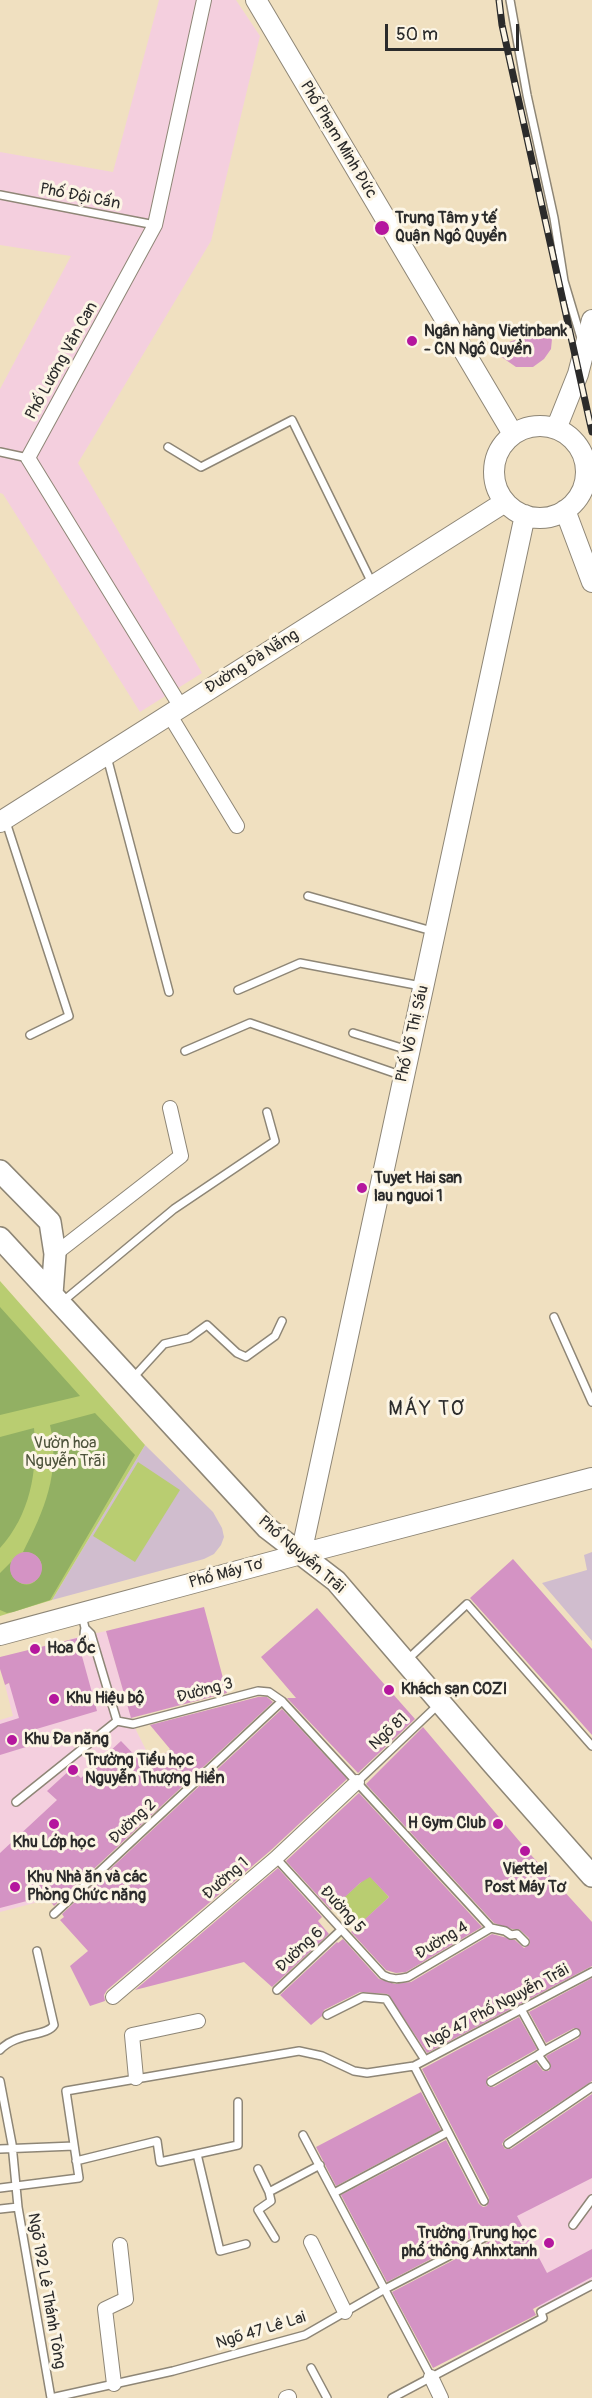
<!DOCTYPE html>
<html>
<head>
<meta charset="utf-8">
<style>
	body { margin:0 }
	#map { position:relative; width:592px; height:2398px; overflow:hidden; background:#f0e0c0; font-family:Pangolin,sans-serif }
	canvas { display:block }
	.scale { position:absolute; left:385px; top:24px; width:134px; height:27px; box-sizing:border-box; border:3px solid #2b2b2b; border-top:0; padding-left:8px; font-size:18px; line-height:21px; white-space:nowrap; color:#2b2b2b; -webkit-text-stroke:4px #fcf5e5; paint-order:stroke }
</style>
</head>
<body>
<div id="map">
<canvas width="592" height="2398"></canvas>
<div class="scale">50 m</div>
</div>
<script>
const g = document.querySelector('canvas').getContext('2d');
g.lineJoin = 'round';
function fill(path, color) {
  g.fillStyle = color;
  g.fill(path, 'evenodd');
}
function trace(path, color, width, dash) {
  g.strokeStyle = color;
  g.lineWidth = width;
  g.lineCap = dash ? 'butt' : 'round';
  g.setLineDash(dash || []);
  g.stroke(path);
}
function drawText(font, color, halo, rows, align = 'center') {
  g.font = font + ' Pangolin,sans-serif';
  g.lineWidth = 6;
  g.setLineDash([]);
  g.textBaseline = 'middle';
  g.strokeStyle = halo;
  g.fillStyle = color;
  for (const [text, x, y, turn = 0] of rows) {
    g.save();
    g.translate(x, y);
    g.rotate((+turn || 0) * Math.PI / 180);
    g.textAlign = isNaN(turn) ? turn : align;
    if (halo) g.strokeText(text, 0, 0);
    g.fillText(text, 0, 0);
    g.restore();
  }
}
fill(new Path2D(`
	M159 0H236L260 36 211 241 78 463 202 673 140 712 3 494 0 493V389L71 256 0 245V152L113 172Z
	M106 1631 133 1724 153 1764 31 1879 38 1902 0 1912V1720L13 1716 5 1685 77 1666 70 1639Z
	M592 2153V2280L539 2308 488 2206Z`), '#f4cfde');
fill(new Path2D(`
	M145 1445 213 1512 222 1528 224 1537 221 1545 214 1554 204 1559 52 1600Z
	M592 1552V1641L542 1583 587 1570 584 1555Z`), '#d0bdce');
fill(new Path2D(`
	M0 1281 145 1445 52 1600 0 1616Z
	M138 1462 180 1490 135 1562 93 1536Z
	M369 1875 389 1897 355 1929 334 1906Z`), '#b9cd71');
fill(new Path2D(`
	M0 1307 80 1396 0 1415Z
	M95 1413 135 1455 50 1600 13 1612 7 1613 0 1610V1573L11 1562C10 1569 10 1575 16 1580 37 1599 58 1553 23 1552 44 1511 61 1472 50 1425Z
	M34 1428C38 1471 30 1515 0 1548V1437Z`), '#92b063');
fill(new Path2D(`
	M548 328 552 339 551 349 544 359 533 367H516L490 349Z
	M10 1568a16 16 0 1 1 32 0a16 16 0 1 1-32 0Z
	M513 1559 592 1649V1735L470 1598Z
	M204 1607 227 1693 131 1718 106 1631Z
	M317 1608 415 1719 358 1773 287 1698H296L261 1657Z
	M77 1638 97 1711 23 1733 26 1747 0 1755V1724L19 1718 9 1683 5 1685 0 1669V1657Z
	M258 1697H267L273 1702 54 1906 46 1896 0 1908V1853L57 1800 47 1791 71 1769 81 1778 121 1741 148 1769 170 1749 150 1725Z
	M282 1709 347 1779 270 1851 107 1990 104 1995 105 2001 90 2006 70 1966 88 1951 60 1920 64 1917 62 1914Z
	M423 1727 531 1855 592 1922V1966L427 2053 388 1994 360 1992 324 2010 322 2016 311 2025 280 1995 337 1942 338 1943 343 1939 379 1979 395 1984 411 1982 492 1934 515 1940 524 1948 530 1944 529 1938 519 1929H512L494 1923 366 1784Z
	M359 1793 482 1927 406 1972 396 1973 386 1970 351 1932 389 1897 370 1877 360 1883 331 1910 286 1861Z
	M278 1868 322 1917 318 1921 329 1934 272 1987 244 1962 135 1990Z
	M592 1978V2081L505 2139 502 2144 505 2149H511L592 2094V2178L517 2216 547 2273 592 2249V2277L533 2309 536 2315 433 2368 392 2292 498 2237 501 2233 500 2229 492 2227 387 2282 341 2195 446 2140 479 2204 483 2207 487 2206 489 2198 422 2069 519 2017 537 2049 488 2077 486 2084 489 2087H494L536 2062 543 2071H549L551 2065 546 2056 579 2038 581 2031 574 2028 546 2043 529 2012Z
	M421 2092 441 2130 336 2186 316 2147Z`), '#d493c4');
const lane = new Path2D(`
	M510 0 527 95 554 218 564 281 581 338
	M0 195 155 225
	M168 447 201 467 292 420 372 583
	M0 452 28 458
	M107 757 169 992
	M6 822 69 1016 30 1035
	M308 896 432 931
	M238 990 300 963 421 986
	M353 1033 408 1050
	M185 1051 250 1023 403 1076
	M62 1302 174 1209 275 1141 267 1112
	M554 1317 592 1402
	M132 1379 164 1344 189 1338 207 1325 237 1353 246 1357 275 1336 282 1321
	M85 1628C82 1640 86 1644 96 1651
	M407 1660 467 1604 592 1746
	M117 1721 133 1724 258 1691 269 1692 282 1701
	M357 1782 438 1705
	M16 1802 117 1721 91 1634 85 1628 82 1615
	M276 1858 383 1975C392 1980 399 1979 408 1977L491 1928
	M54 1914 282 1701 491 1928
	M491 1928 505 1931 511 1935 517 1934 525 1942
	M277 1990 341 1930
	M521 2009 544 2051 538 2055 546 2066
	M327 2015 363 1997 386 1999 425 2060
	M0 2050C16 2032 47 2037 54 2025L37 1951
	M544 2051 576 2033
	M414 2066 484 2201
	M0 2081 12 2144 18 2207
	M491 2082 538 2055
	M303 2135 431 2377
	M508 2144 592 2087
	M0 2149 74 2146
	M197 2154 220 2251 246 2244
	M76 2161 157 2141 160 2162 238 2145V2102
	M258 2169 269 2192
	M0 2188 79 2178 66 2091 299 2051 322 2056 354 2071 367 2073 414 2066 592 1972
	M334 2193 448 2132
	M0 2209 18 2207 51 2398
	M573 2225 592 2199
	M275 2238 258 2210 271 2201 269 2192 320 2165
	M311 2368 327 2398
	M51 2398 173 2371 305 2335 385 2289 495 2232
	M392 2398 543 2318 541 2312 592 2285`);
const street = new Path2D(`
	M181 707 28 458 155 225 204 0
	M169 714 237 826
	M55 1254 181 1156 170 1108
	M113 1997 276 1858 357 1782
	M136 2078 132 2035 198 2021
	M311 2242 345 2312
	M431 2377 441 2398
	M114 2384 105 2309 126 2299 120 2245
	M286 2398 289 2397`);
const secondary = new Path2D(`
	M256 0 513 434
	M494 472a46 46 0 1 1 92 0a46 46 0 1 1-92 0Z
	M556 429 578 374 592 320
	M565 510 592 582
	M0 822 505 502
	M301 1554 525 515
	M0 1635 301 1554 592 1478`);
const primary = new Path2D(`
	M0 1171 50 1222 55 1254 52 1294
	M0 1238 267 1528 336 1581 493 1764 592 1876`);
trace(lane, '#8e8676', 10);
trace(street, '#8e8676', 16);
trace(secondary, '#8e8676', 22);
trace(primary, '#8e8676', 24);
trace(lane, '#fff', 7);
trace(street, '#fff', 14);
trace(secondary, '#fff', 20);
trace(primary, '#fff', 21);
const rail = new Path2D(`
	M499 0 502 25 592 432`);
trace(rail, '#2b2b2b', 7);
trace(rail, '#fcf5e5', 4.5, [14]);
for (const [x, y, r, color] of [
	[382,228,8,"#b5179e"],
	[412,341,6,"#b5179e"],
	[362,1188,6,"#b5179e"],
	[35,1649,6,"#b5179e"],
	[389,1690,6,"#b5179e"],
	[54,1699,6,"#b5179e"],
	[12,1740,6,"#b5179e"],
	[73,1770,6,"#b5179e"],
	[54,1824,6,"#b5179e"],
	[498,1824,6,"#b5179e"],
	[525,1851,6,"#b5179e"],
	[15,1887,6,"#b5179e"],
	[549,2243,6,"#b5179e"]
]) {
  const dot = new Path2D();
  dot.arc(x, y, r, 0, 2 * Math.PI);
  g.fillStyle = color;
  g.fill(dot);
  trace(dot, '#fcf5e5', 2);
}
drawText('16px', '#2b2b2b', '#fcf5e5', [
	["Phố Phạm Minh Đức",338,140,59],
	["Phố Đội Cấn",80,197,11],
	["Phố Lương Văn Can",62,361,-61],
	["Đường Đà Nẵng",252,662,-32],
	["Phố Võ Thị Sáu",413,1034,-77],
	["Phố Nguyễn Trãi",301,1555,41],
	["Phố Máy Tơ",226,1574,-15],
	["Đường 3",205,1691,-15],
	["Ngõ 81",389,1732,-43],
	["Đường 2",133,1822,-43],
	["Đường 1",226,1879,-41],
	["Đường 5",342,1910,47],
	["Đường 4",442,1941,-31],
	["Đường 6",300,1950,-43],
	["Ngõ 47 Phố Nguyễn Trãi",497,2007,-28],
	["Ngõ 192 Lê Thánh Tông",46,2291,80],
	["Ngõ 47 Lê Lai",261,2331,-17]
]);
drawText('bold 16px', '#2b2b2b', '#fcf5e5', [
	["Trung Tâm y tế",395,219],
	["Quận Ngô Quyền",395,237],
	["Ngân hàng Vietinbank",424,332],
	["- CN Ngô Quyền",424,350],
	["Tuyet Hai san",374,1179],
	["lau nguoi 1",374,1197],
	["Hoa Ốc",47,1649],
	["Khách sạn COZI",401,1690],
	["Khu Hiệu bộ",66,1699],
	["Khu Đa năng",24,1740],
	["Trường Tiểu học",85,1761],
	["Nguyễn Thượng Hiền",85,1779],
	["H Gym Club",486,1824,"right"],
	["Khu Lớp học",54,1843,"center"],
	["Viettel",525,1870,"center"],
	["Post Máy Tơ",525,1888,"center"],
	["Khu Nhà ăn và các",27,1878],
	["Phòng Chức năng",27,1896],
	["Trường Trung học",537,2234,"right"],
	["phổ thông Anhxtanh",537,2252,"right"]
], 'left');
drawText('16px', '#4e543c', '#fcf5e5', [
	["Vườn hoa",65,1444],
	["Nguyễn Trãi",65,1462]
]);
g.letterSpacing = '1.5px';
drawText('20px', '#2b2b2b', '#fcf5e5', [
	["MÁY TƠ",427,1410]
]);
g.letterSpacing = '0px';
</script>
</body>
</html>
